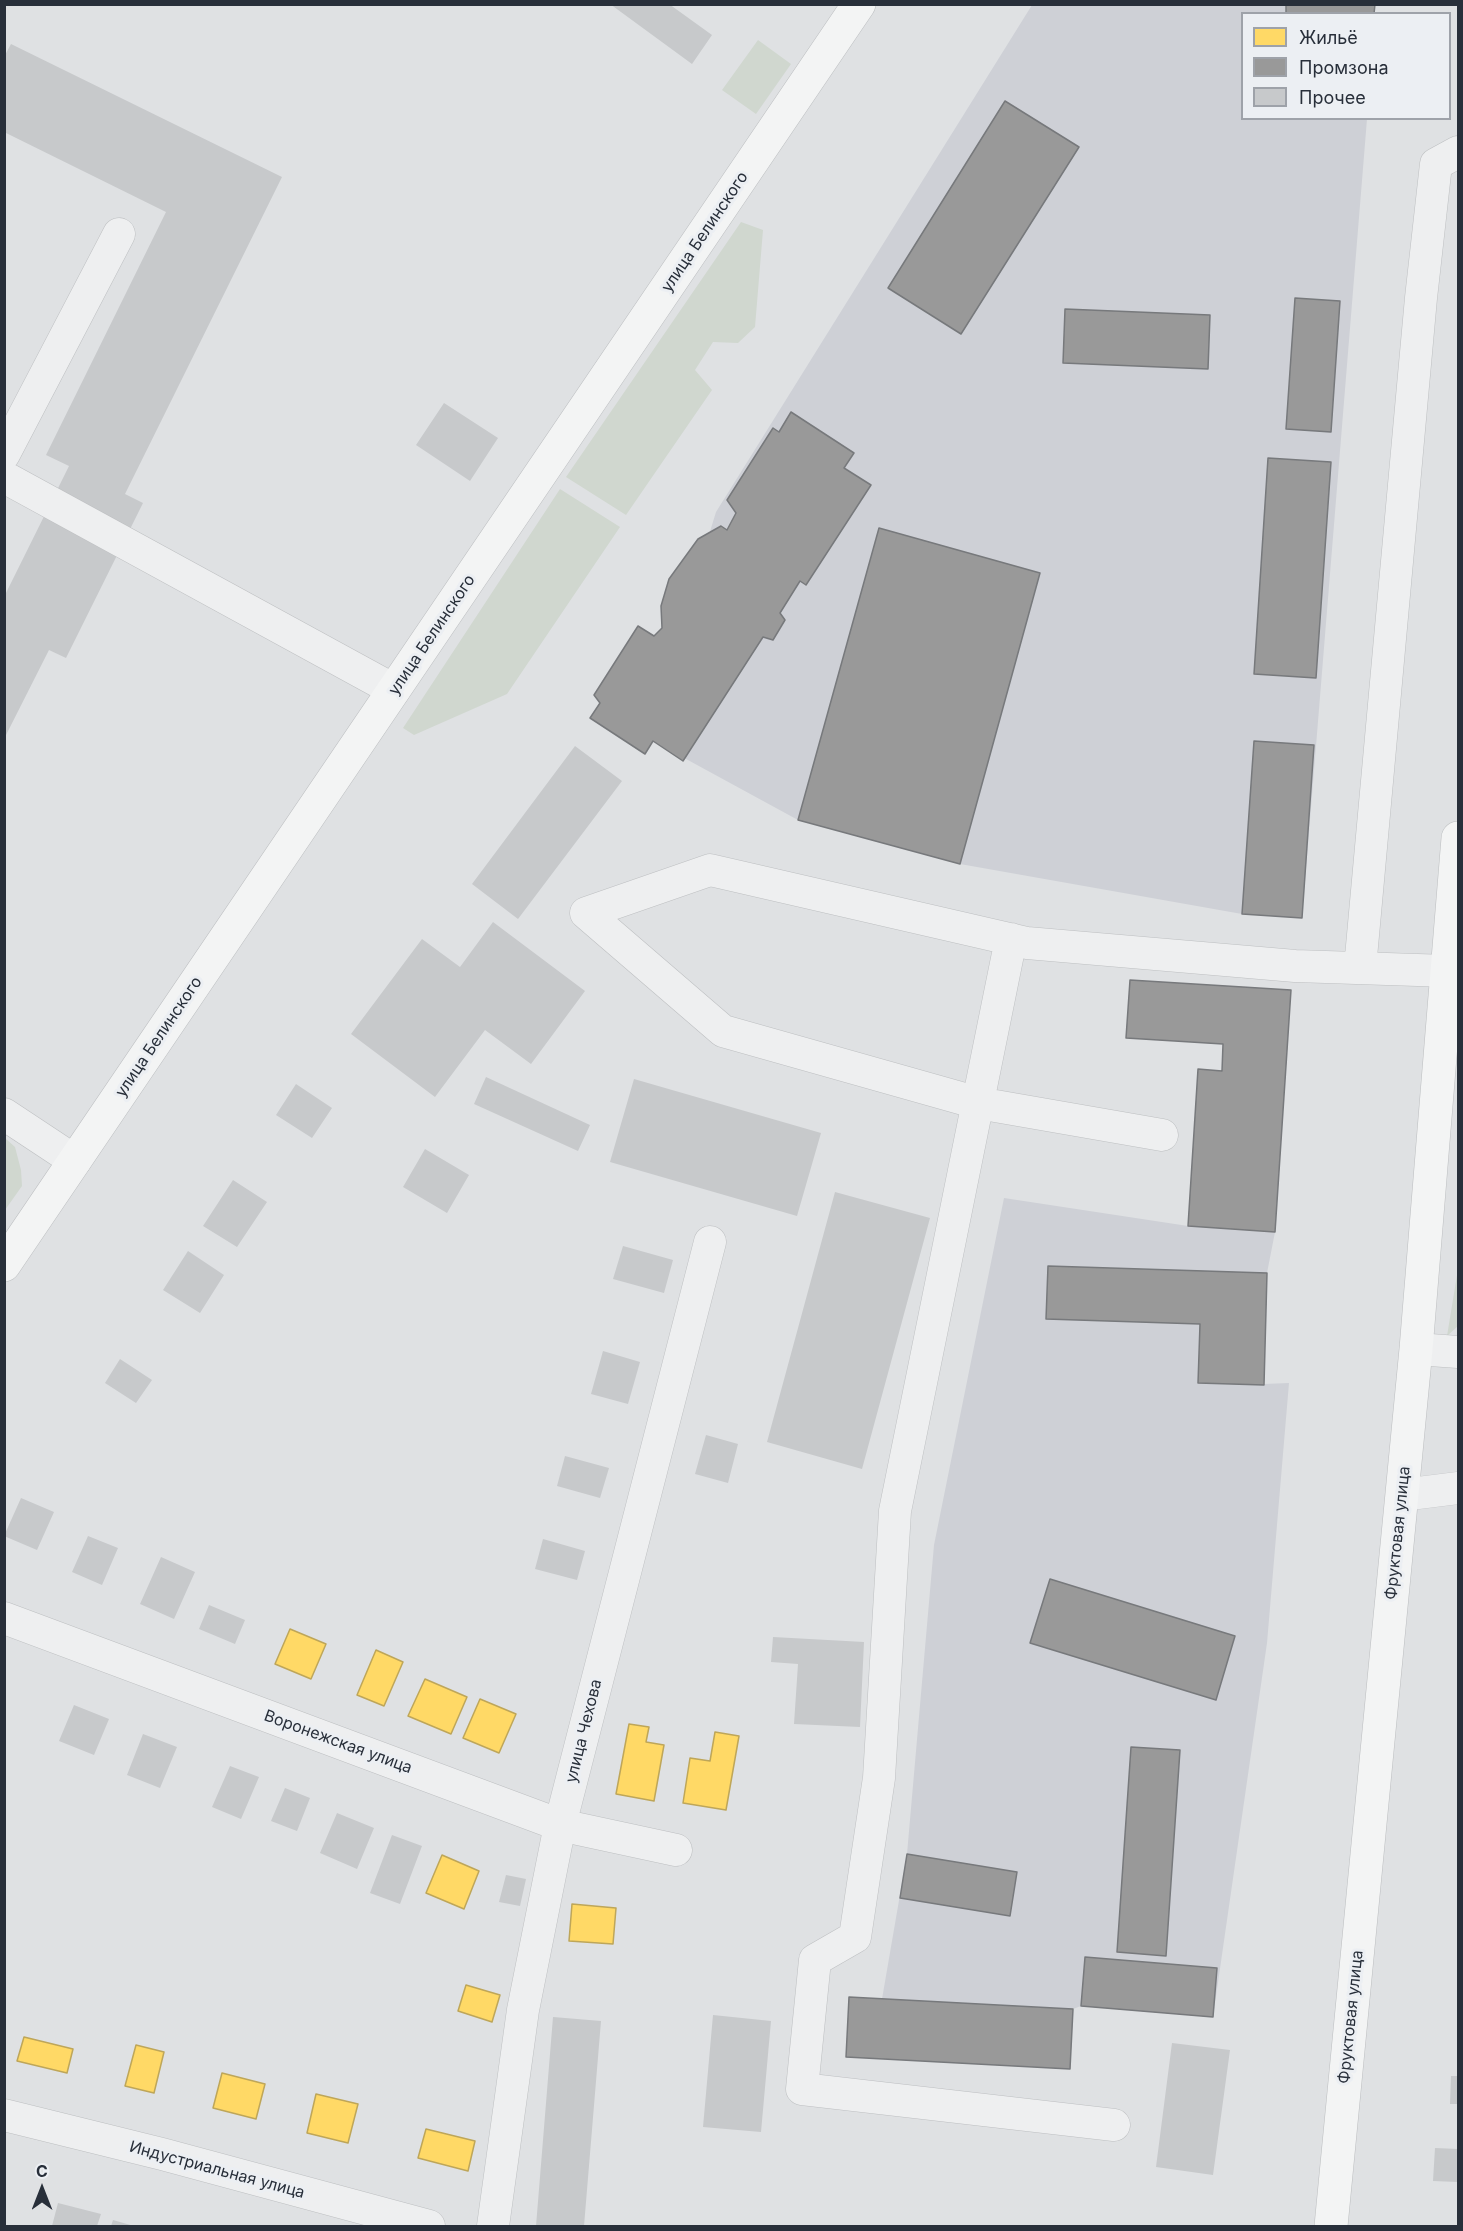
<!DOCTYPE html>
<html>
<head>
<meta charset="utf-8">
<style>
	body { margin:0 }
	#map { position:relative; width:1463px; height:2231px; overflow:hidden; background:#dfe1e3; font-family:Inter,sans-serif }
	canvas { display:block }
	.frame { position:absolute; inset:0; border:6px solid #282f3a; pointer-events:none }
	.legend { position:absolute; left:1241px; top:12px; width:210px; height:108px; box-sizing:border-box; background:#eceff3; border:2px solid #9ea2a9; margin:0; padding:8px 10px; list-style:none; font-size:18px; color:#282f3a }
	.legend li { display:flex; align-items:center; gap:12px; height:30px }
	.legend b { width:30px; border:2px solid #9ea2a9 }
	.north { position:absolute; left:12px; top:2159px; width:60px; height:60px; -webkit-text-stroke:4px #eceff3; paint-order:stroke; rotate:0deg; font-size:16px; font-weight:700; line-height:24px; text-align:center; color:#282f3a }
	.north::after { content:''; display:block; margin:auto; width:21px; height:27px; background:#282f3a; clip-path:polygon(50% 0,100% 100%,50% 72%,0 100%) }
</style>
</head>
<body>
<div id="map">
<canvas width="1463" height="2231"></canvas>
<div class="frame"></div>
<ul class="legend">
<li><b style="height:16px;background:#ffd966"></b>Жильё</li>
<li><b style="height:16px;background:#999"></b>Промзона</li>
<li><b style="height:16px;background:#c7c9cb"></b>Прочее</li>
</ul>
<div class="north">С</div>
</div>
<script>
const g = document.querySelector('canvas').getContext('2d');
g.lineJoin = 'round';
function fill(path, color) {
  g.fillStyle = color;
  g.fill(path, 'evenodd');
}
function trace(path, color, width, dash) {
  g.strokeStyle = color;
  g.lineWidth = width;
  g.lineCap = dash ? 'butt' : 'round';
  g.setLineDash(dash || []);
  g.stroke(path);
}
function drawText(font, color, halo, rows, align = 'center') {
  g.font = font + ' Inter,sans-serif';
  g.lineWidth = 6;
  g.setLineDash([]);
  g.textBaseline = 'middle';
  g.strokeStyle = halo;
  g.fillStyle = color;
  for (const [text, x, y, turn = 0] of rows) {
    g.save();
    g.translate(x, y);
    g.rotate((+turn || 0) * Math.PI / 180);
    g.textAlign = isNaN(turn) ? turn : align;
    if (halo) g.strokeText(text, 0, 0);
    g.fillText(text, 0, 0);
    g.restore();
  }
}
fill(new Path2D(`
	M1032 5H1375L1374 13 1242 14V118L1367 119 1302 918 1242 914 960 864 798 820 653 741 689 600 716 512Z
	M1004 1198 1188 1226 1275 1232 1267 1273 1264 1384 1289 1383 1267 1643 1213 2017 1081 2006 1073 2009 882 1999 907 1854 934 1545Z`), '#ced0d6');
fill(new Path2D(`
	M758 40 791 64 756 114 722 90Z
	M741 222 763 230 755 327 738 343 713 342 695 370 712 390 626 515 566 477Z
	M560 489 620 527 507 694 414 735 403 728Z
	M5 1138 15 1147 21 1170 22 1186 5 1210Z
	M1458 1269V1326L1447 1336Z`), '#d0d7cf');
const homes = new Path2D(`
	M290 1629 326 1644 311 1679 275 1664Z
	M376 1650 403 1662 384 1706 357 1695Z
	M425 1679 467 1697 451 1734 408 1716Z
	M480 1699 516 1714 499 1753 463 1738Z
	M629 1724 649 1727 646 1742 664 1745 654 1801 616 1794Z
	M715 1732 739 1736 726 1810 683 1803 690 1758 710 1761Z
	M442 1855 479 1871 464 1909 426 1893Z
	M572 1904 616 1908 613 1944 569 1941Z
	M466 1985 500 1995 492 2022 458 2011Z
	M24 2037 73 2049 67 2073 17 2061Z
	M136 2045 164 2052 154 2093 125 2086Z
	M222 2073 265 2084 256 2119 213 2108Z
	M316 2094 358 2104 348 2143 307 2133Z
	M426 2129 475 2141 468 2171 418 2158Z`);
fill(homes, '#ffd966');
trace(homes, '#bea659', 1.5);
const industry = new Path2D(`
	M1286 4H1375L1374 14H1286Z
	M1005 101 1079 147 961 334 888 288Z
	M1295 298 1340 301 1331 432 1286 429Z
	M1065 309 1210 315 1208 369 1063 363Z
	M791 412 854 453 844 468 871 485 806 585 800 581 780 613 785 620 773 640 763 637 683 761 653 741 645 754 590 718 600 703 594 695 638 626 654 636 662 628 661 606 669 579 698 539 721 526 727 530 736 513 727 500 773 428 779 432Z
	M1268 458 1331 462 1316 678 1254 674Z
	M879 528 1040 573 960 864 798 820Z
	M1254 741 1314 745 1302 918 1242 914Z
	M1130 980 1291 990 1275 1232 1188 1226 1198 1069 1222 1071 1223 1044 1126 1038Z
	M1048 1266 1267 1273 1264 1385 1198 1383 1200 1324 1046 1319Z
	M1050 1579 1235 1636 1216 1700 1030 1643Z
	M1131 1747 1180 1750 1166 1956 1117 1952Z
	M907 1854 1017 1872 1010 1916 900 1898Z
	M1085 1957 1217 1968 1213 2017 1081 2006Z
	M849 1997 1073 2009 1070 2069 846 2057Z`);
fill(industry, '#999');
trace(industry, '#77797c', 1.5);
fill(new Path2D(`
	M610 4H669L712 35 692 64Z
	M11 44 282 177 125 494 143 503 66 658 49 650 4 739V597L69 466 46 455 166 212 4 132V57Z
	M444 403 498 438 470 481 416 445Z
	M575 746 622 781 518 919 472 884Z
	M493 922 585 991 531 1064 485 1030 435 1097 351 1034 422 939 460 967Z
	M486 1077 590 1125 578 1151 474 1104Z
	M634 1079 821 1133 797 1216 610 1162Z
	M296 1084 332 1108 312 1138 276 1115Z
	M425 1149 469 1175 447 1213 403 1187Z
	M233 1180 267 1202 237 1247 203 1226Z
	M835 1192 930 1218 862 1469 767 1442Z
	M623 1246 673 1260 664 1293 613 1279Z
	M188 1251 224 1275 200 1313 163 1290Z
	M603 1351 640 1362 628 1404 591 1394Z
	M120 1359 152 1380 136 1403 105 1383Z
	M706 1435 738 1444 728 1483 695 1474Z
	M565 1456 609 1468 600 1498 557 1486Z
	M21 1498 54 1512 37 1550 4 1536Z
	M88 1536 118 1548 102 1585 72 1572Z
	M543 1539 585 1551 577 1580 535 1569Z
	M161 1557 195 1572 174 1619 140 1604Z
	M209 1605 245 1620 235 1644 199 1629Z
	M773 1637 864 1642 860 1727 794 1724 798 1664 771 1662Z
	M74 1705 109 1719 94 1755 59 1741Z
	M143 1734 177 1747 160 1788 127 1775Z
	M230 1766 259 1777 241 1819 212 1807Z
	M285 1788 310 1798 297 1831 271 1821Z
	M337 1813 374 1828 357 1869 320 1853Z
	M392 1835 422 1846 400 1904 370 1893Z
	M506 1875 526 1879 520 1906 499 1902Z
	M713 2015 771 2021 761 2132 703 2127Z
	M553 2017 601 2021 584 2226H536Z
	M1172 2043 1230 2050 1213 2175 1156 2167Z
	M1451 2076H1458V2104H1450Z
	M1435 2148 1458 2149V2182L1433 2181Z
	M58 2203 101 2214 97 2226H52Z
	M113 2220 134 2226H111Z`), '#c7c9cb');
const minor = new Path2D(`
	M4 454 119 234
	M4 477 394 690
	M1011 939 895 1511 879 1778 855 1937 815 1960 802 2089 1114 2125
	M1360 968 1421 298 1436 164 1458 152
	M4 1114 75 1161
	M1162 1135 978 1103 723 1031 586 913 710 870 1027 943 1295 966 1448 971
	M1416 1349 1458 1352
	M1402 1495 1458 1488
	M4 1618 560 1825 676 1850
	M4 2115 162 2154 429 2226
	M493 2226 523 2010 560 1825 710 1242`);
const major = new Path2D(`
	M4 1265 859 4
	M1331 2226 1416 1349 1458 838`);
trace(minor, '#bdbfc1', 33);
trace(major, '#bcbec0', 34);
trace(minor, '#eeeff0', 32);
trace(major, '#f3f4f4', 33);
drawText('16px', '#282f3a', '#eceff3', [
	["улица Белинского",705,232,-56],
	["улица Белинского",432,635,-56],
	["улица Белинского",159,1037,-56],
	["Фруктовая улица",1398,1533,-84],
	["улица Чехова",584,1731,-76],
	["Воронежская улица",338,1742,20],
	["Фруктовая улица",1351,2017,-84],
	["Индустриальная улица",217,2170,15]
]);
</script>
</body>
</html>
